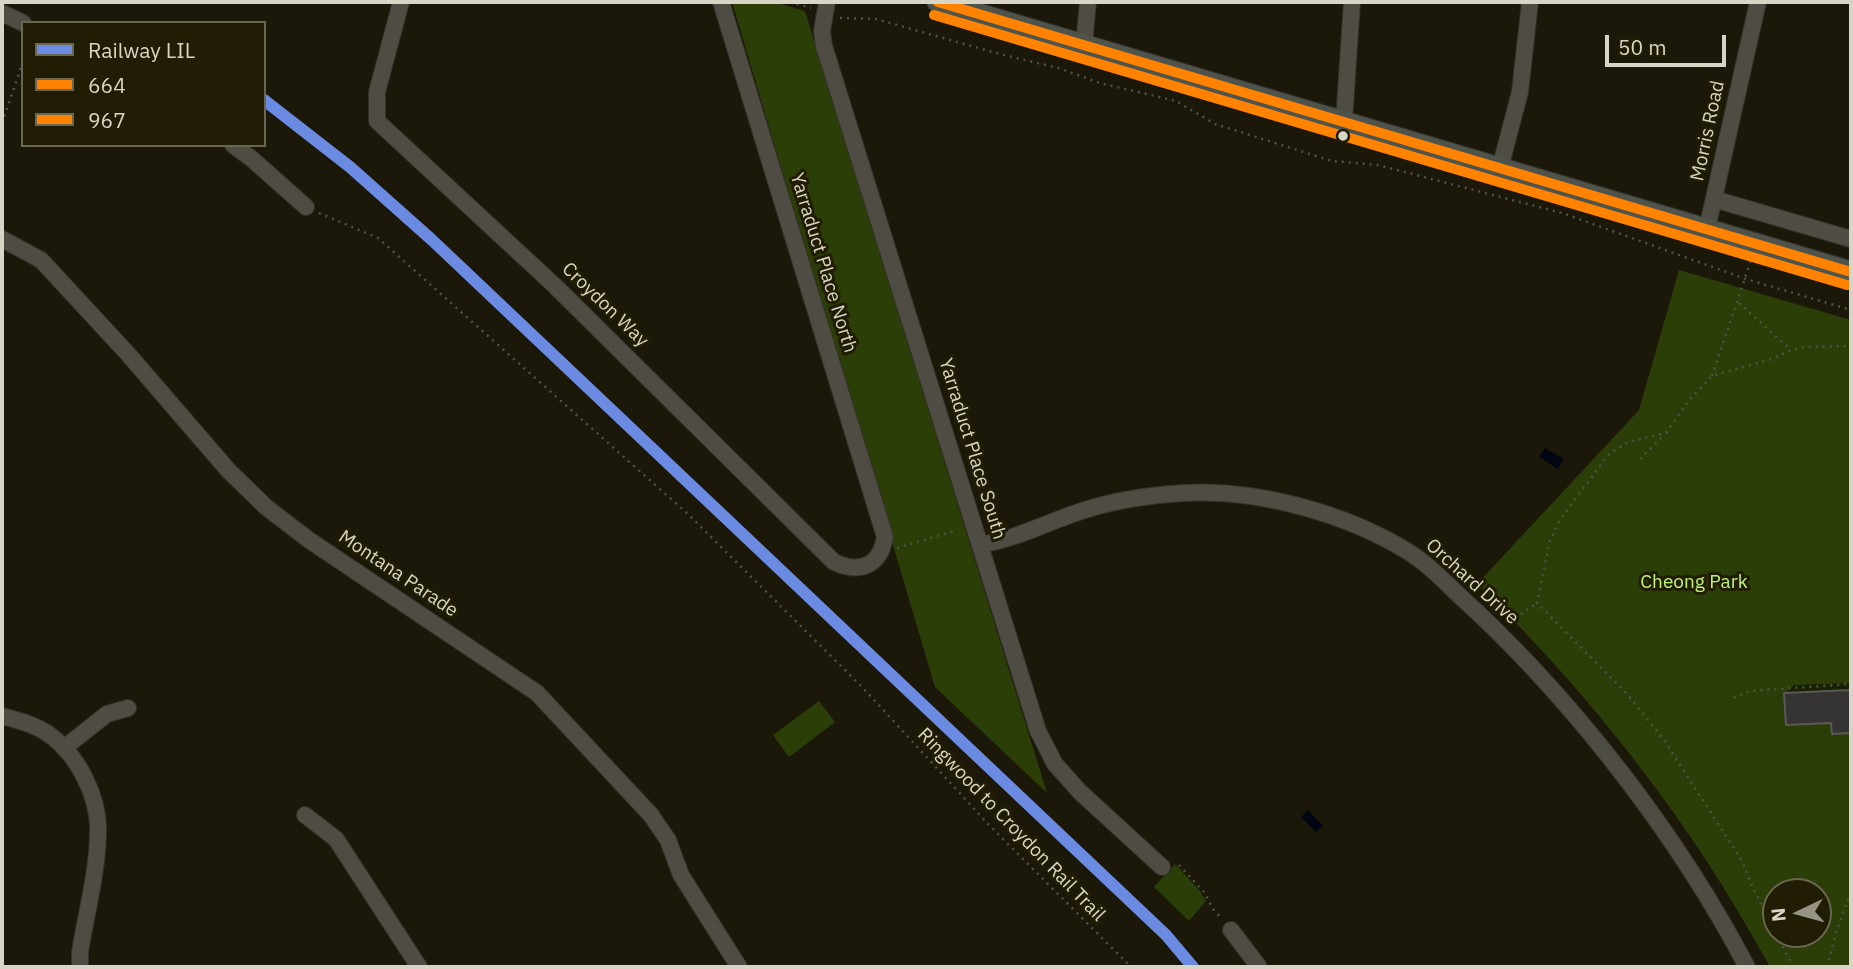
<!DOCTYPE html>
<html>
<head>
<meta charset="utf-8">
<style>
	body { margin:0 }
	#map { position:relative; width:1853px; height:969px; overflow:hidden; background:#1b180a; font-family:"IBM Plex Sans",sans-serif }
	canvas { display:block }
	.frame { position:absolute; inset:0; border:4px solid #d8d5c7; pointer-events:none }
	.legend { position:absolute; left:21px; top:21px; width:245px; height:126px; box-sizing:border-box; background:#211c04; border:2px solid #6a6652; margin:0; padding:9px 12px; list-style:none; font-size:21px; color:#d8d5c7 }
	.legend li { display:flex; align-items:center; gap:14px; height:35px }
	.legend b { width:35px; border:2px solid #6a6652 }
	.north { position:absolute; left:1762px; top:878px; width:70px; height:70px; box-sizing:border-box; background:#211c04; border:2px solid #6a6652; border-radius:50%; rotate:265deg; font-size:19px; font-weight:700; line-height:28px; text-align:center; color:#d8d5c7 }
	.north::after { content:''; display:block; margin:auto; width:24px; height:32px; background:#969385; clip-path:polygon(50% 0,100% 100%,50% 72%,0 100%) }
	.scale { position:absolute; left:1605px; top:35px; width:121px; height:32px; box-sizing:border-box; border:4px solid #d8d5c7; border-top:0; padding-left:9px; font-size:21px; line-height:24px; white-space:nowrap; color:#d8d5c7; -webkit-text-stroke:5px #211c04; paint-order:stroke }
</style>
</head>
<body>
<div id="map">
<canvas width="1853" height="969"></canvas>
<div class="frame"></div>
<ul class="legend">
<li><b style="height:9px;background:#6b8ae1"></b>Railway LIL</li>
<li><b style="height:9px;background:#ff8200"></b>664</li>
<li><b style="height:9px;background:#ff8200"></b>967</li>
</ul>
<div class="north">N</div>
<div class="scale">50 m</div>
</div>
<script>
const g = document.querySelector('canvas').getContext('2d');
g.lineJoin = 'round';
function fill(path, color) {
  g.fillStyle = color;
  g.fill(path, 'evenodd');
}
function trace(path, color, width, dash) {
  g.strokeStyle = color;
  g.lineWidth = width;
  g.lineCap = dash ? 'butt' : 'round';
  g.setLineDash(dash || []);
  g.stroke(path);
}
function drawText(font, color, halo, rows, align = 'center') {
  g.font = font + ' "IBM Plex Sans",sans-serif';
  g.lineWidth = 6;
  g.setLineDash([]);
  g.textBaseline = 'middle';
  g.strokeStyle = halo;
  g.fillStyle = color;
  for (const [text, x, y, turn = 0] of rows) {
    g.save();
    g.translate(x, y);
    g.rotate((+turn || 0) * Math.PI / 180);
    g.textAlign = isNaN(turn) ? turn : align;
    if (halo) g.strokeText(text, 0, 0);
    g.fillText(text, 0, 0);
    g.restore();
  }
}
fill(new Path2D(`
	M732 2H774L805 11 1047 793 935 687Z
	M1679 270 1851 320V967H1770C1692 824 1594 698 1477 584L1639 410ZM1776 892H1818V934H1776Z
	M819 701 835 722 789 757 773 735Z
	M1175 864 1200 891 1206 901 1189 921 1154 887Z`), '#2b3e07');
fill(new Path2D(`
	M1545 448 1564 459 1558 469 1539 457Z
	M1308 810 1323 826 1316 832 1301 817Z`), '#020613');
fill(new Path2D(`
	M1851 683V732H1833L1832 721 1786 693 1794 685Z`), '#0007');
const building = new Path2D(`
	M1851 690V733L1832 734 1831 723 1786 725 1784 693Z`);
fill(building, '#353432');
trace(building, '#5a5858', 2);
const minor = new Path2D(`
	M401 2 377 92V121L555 286 834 562C860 574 880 566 885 537L721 2
	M827 2 822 31 824 46 1038 731 1055 764 1080 792 1162 867
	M2 13 23 23
	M1084 45 1088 2
	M1344 121 1352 2
	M233 145 252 159 306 207
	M1500 168 1520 92 1530 2
	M1714 199 1851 239
	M1707 229 1758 2
	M2 239 41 260 128 354 228 470 266 507 309 540 537 693 651 815 668 840 681 875 739 967
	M980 545C1017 539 1049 521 1085 510 1116 500 1151 495 1184 493 1257 489 1345 513 1407 551 1432 566 1453 591 1475 610 1580 709 1680 839 1747 967
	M2 716C17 720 33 724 47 733 78 754 100 798 98 835 97 874 86 914 80 952V967
	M64 748 107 714 128 708
	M305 815 336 839 419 967
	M1231 930 1259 967`);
const major = new Path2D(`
	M938 2 1851 272`);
trace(minor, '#34322a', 18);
trace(major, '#34322a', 23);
trace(new Path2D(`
	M790 2 811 8
	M840 18 876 19 996 53 1058 68 1100 83 1176 101 1215 124 1332 161 1378 165 1562 213 1746 279 1851 310
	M2 123 23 62
	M319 213 378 238 689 515 864 689 989 825 1131 967
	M1739 303 1791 350
	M1712 376 1751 260
	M1640 459 1663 436
	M897 548 957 530
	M1509 622 1537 603
	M1734 698 1749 691 1851 684
	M1179 865 1204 892 1213 909 1222 919
	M1793 967 1753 888 1742 861 1664 740 1627 694 1537 603 1550 540 1560 520 1608 455 1628 442 1666 433 1689 400 1712 376 1772 359 1791 350 1803 347 1851 346
	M1827 967 1837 929 1851 892`), '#535147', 2.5, [2, 5]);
trace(minor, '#4f4d43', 16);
trace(major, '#4e544b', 21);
trace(new Path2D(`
	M938 2 1851 272`), '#ff8200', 10);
trace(new Path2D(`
	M934 15 1847 285`), '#ff8200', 10);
trace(new Path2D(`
	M264 100 350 167 432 240 1166 935 1193 967`), '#6b8ae1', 12);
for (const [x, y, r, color] of [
	[1343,136,6,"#d8d5c7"]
]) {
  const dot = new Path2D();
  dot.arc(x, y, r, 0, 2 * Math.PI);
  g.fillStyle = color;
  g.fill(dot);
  trace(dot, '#211c04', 2.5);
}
drawText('19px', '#d8d5c7', '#211c04', [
	["Morris Road",1708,131,-78],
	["Yarraduct Place North",823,263,73],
	["Croydon Way",605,305,44],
	["Yarraduct Place South",972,449,73],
	["Montana Parade",398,574,34],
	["Orchard Drive",1472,582,42],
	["Ringwood to Croydon Rail Trail",1011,825,46]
]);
drawText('19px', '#c0f37b', '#211c04', [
	["Cheong Park",1694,583]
]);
</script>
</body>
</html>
